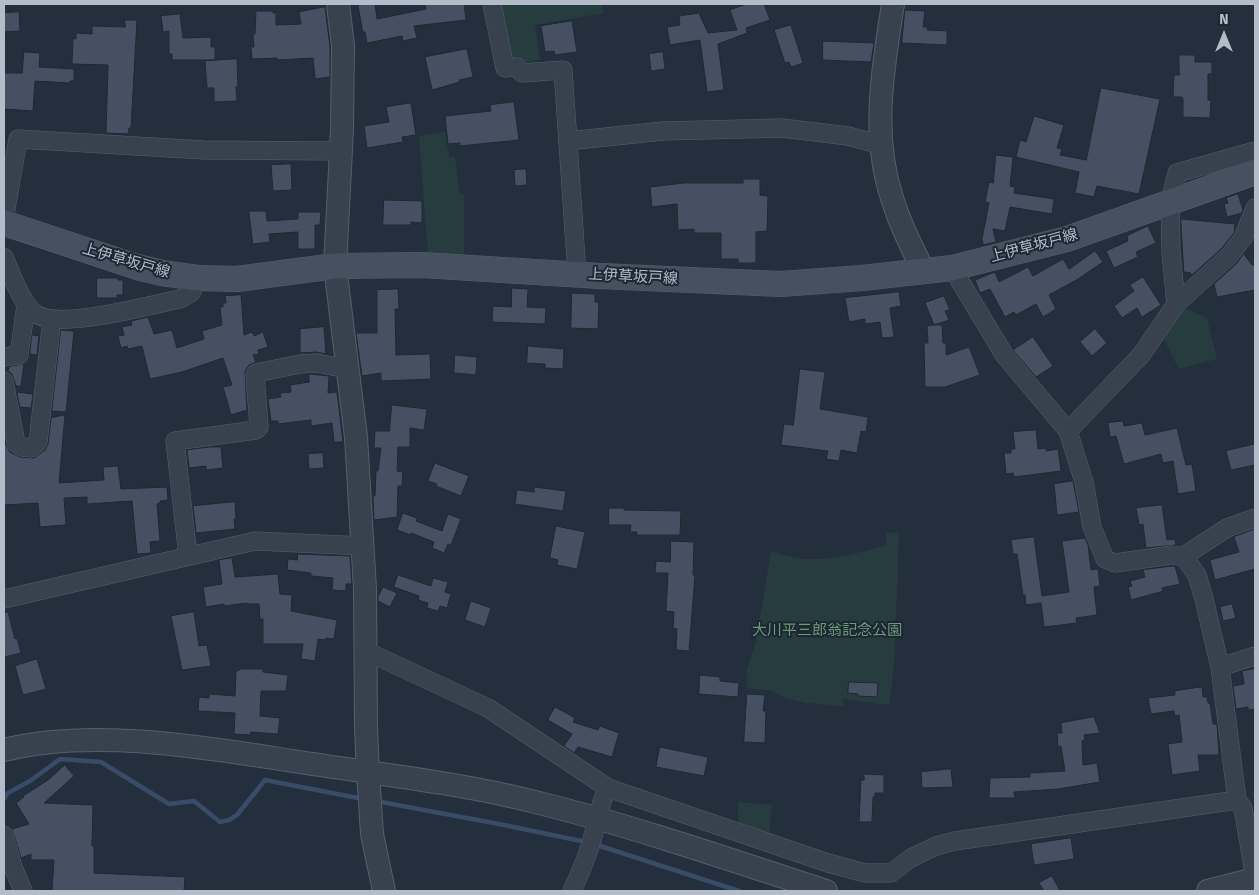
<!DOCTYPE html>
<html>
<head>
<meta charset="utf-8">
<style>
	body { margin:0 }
	#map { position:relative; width:1259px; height:895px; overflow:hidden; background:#242f3e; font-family:"Fira Sans",sans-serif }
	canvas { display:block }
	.frame { position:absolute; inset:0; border:5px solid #b4bcc9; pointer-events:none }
	.north { position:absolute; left:1199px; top:10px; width:50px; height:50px; -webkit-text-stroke:4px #1d2633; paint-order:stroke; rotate:0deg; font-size:14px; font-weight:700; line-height:20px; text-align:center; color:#b4bcc9 }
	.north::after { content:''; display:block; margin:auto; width:18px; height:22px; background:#b4bcc9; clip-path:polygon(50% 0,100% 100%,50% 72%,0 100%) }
</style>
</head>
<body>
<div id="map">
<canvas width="1259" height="895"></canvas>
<div class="frame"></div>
<div class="north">N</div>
</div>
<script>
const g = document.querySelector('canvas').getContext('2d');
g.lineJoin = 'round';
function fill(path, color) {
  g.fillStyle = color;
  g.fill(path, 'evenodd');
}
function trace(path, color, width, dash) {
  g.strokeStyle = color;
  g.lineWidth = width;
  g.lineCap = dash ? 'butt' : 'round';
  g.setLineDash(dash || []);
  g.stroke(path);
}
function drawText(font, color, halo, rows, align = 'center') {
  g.font = font + ' "Fira Sans","Noto Sans JP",sans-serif';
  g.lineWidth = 4;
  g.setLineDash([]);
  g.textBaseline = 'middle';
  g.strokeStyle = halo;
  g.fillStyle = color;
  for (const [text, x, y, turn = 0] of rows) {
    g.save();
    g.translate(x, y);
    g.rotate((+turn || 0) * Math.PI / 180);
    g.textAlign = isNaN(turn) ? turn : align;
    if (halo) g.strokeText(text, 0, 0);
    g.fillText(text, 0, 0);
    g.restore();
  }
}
fill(new Path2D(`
	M495 4H602L604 13 535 25 540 60 509 65Z
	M445 132 449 157H455L459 192 464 195V255H428L419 136Z
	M1182 307 1207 318 1217 359 1179 369 1161 334Z
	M887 532 899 533 894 667 889 705 843 699V706L806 703 785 698 773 691 747 688V669L756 641 771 552C784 555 799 560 813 559 837 559 863 552 886 545Z
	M738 802 772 805 769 834 738 824Z`), '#263c3f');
trace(new Path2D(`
	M4 799 8 793 30 781 60 759 101 762 169 804 194 801 220 822 229 820 237 815 265 780 363 799
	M376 801 504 825 586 842
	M594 844 739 891`), '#394c67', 4.5);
const building = new Path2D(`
	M358 4H375L377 19 426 9 425 4H464L466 20 414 26 417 38 403 41 402 36 367 43 365 32H363Z
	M747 4H764L770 20 746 28 747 33 718 44 724 90 707 92 700 40 670 45 667 27 680 25 679 16 699 13 708 33 737 30 730 10Z
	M325 7 330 47V77L315 79 313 58 278 60 277 58 252 59 251 47H254L253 35 255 34 256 11H273V13H276V25L301 24 299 12Z
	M905 10 925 11 923 27H928L927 30 947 31V45L902 43Z
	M19 12 20 31 4 32V13Z
	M180 14 183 38 211 37V47H215V60H172V54H169V31L163 32 161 16Z
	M125 20H137L131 128H129L128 134 106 133 108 65 72 64 73 38 76 39V33L92 34V26L125 27Z
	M572 21 577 52 555 55 554 51 545 52 541 26Z
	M791 25 803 63 791 67 789 62 785 63 774 30Z
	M823 41 874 43 871 62 823 60Z
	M467 49 473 77 459 80 460 82 432 90 425 57Z
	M24 52 40 53 39 67 74 69V81H70V83L35 81 33 111 4 109V73H22Z
	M663 52 665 69 651 71 649 54Z
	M1179 55H1195V62H1212V74H1208V100H1211L1210 118 1183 117V99H1182V97H1173L1174 75H1179Z
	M237 59 238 87H236L237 101 214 102V88H207L205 61Z
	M1101 88 1160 99 1139 194 1097 186 1094 197 1075 193 1079 172 1016 157 1020 140 1026 142 1034 116 1064 125 1057 148 1062 149 1060 155 1086 160Z
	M514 102 519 140 460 146V143L448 144 445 116 491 111 490 105Z
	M411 103 416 135 402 137 403 142 367 148 364 126 389 122 386 107Z
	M996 155 1013 157 1010 186 1015 187 1014 193 1054 199 1052 214 1010 207 1005 231 993 229 996 242 983 245 982 239 989 203 985 202 989 182 993 183Z
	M291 164 292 190 273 191 271 165Z
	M526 169 527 185 515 186 514 170Z
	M743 179H760V195L768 196 767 231 756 232V263H738V259H721V233H694V229L678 230 677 204 652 207 650 187 684 183H743Z
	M1238 194 1243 210 1242 213 1227 217 1224 204 1228 203 1226 198Z
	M384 200 422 201V223L411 222V225H383Z
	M249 211H266L267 221 298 219V212H321L320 225H315V249H298V232L269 234 270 242 253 244Z
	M1181 219 1235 224 1234 233 1221 249 1191 276V273L1184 272Z
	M1148 226 1156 243 1136 252 1138 257 1114 268 1106 251 1128 241 1127 236Z
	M1095 251 1103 262 1078 279 1049 295 1056 309 1043 317 1036 304 1016 315 1014 312 1005 317 990 289 980 293 975 280 995 272 999 282 1028 267 1033 276 1063 259 1069 269Z
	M1244 254 1252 265H1255V290L1217 297 1214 284 1236 264Z
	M1143 277 1161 305 1142 317 1137 308 1122 318 1114 306 1134 291 1130 285Z
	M97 278H118V280H123V295H117V298H97Z
	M512 288 528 289 527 307 546 308 545 324 492 322 493 306 511 307Z
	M398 289 399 309H395L396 355 430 354 431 379 381 381V373L362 376 356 333H377V290Z
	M899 292 901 306 890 308 894 337 882 338 880 322 865 324V319L849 322 845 298Z
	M572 293 595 294V302H599L598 329 571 328Z
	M241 295 244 335 252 332 254 336 263 332 268 347 258 350 259 354 253 355 256 362 249 365 245 371 247 410 231 415 223 387 232 385 223 358 182 372 150 379 142 346 128 349 127 346 121 348 118 336 124 335 122 327 132 325 131 321 148 317 154 334 172 330 177 348 204 339 202 331 222 325 220 307H223V303H226L225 296Z
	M944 296 950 310 945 311 949 320 934 325H942L943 343H946V355L969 347 980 375 945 387H925L924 343H928L927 326 934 325 925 303Z
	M324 327 326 354 316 352 300 353V329Z
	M1095 329 1107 343 1092 356 1080 342Z
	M61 330 74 331 66 412 52 411Z
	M32 335 39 336 37 355 30 354Z
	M1033 337 1053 366 1036 377 1013 350Z
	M528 346 564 349 563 369 545 368V364L527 363Z
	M455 355 477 357 476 375 454 373Z
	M24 364 21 386H16L12 374 8 371 9 367Z
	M800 369 825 372 820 409 868 417 866 432 861 431 857 453 841 450 839 461 826 459 828 451 781 445 784 424 793 425Z
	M309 374 329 376 328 393 337 392 343 442H334L332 423 311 426V420L278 424V421H271L268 399 281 397 280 393 291 392 290 385 309 382Z
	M17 392 33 394 31 408 20 407Z
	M392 405 427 409 424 430 410 428V447H398L397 471 403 472 402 486H398L397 517 374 520 373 496H375L376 471H378L381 448H374L375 431H389Z
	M65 415 59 483 104 480 103 467 118 466 121 489 167 487 168 500 160 501V503L157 504 160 541 150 542 151 553 137 554 132 501 87 504V497L64 498 66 525 40 527 38 503 4 505V436L6 445 10 452 20 457 34 458 45 450 48 444 51 418Z
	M1123 421 1124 426 1142 423 1145 435 1177 428 1186 465 1192 464 1196 491 1178 494 1173 461 1163 463 1161 454 1124 464 1116 436 1110 437 1108 423Z
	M1036 430 1038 449 1046 448V451L1058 449 1061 471 1014 477 1013 473 1006 474 1004 453H1011V449H1015L1013 432Z
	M1255 444V465L1231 470 1226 451Z
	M210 447H221L223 468 206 470V466L189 468 187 450Z
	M323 453 324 468 309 469 308 454Z
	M435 463 469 476 461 496 436 486 437 484 428 481Z
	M1073 481 1079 512 1057 515 1054 484Z
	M534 487 566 491 563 511 515 504 517 490 534 492Z
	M235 502 236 519H234L235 529 196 533 193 506Z
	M1162 505 1167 540 1175 539 1176 545 1146 548 1143 524 1139 525 1136 508Z
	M609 508H624V510L681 511 680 535H636L637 532H630L631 525H609Z
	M403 513 417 518 416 521 442 531 448 514 461 519 451 545 448 544 444 553 432 548 434 542 411 533V535L397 530Z
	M556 526 585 532 577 569 557 565 558 560 550 558Z
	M1255 529V569L1215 580 1210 560 1239 552 1234 537Z
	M1034 537 1042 596 1069 592 1062 541 1085 538 1088 545 1091 570 1098 569 1100 586 1094 587 1097 615 1076 618 1077 623 1044 627 1041 603 1026 605 1025 595H1023L1017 554H1013L1011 540Z
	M671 541 694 542 693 575H695L689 651 676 650 677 629 673 628 674 612 666 611 668 573H655L656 561 670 562Z
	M298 554 350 556 352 584H346V591L332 590 333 578 311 576V573L287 570 288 559 297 560Z
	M232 558 235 577 278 574 280 594 292 595 291 611 337 620 334 639 326 638V640L318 639 315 661 301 659 303 644H263V619H260L259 604H247V603L224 606V604L206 607 203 587 222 584 219 560Z
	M1172 566H1175L1180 584 1162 588 1163 591 1160 592 1131 600 1128 587 1132 586 1130 581 1145 577 1143 570Z
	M398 575 431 586 433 578 448 582 445 592 451 594 447 608 440 606 438 611 427 608 428 603 418 600 419 596 394 587Z
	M383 587 397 593 390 607 378 601V597Z
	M471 601 491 608 485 627 465 620Z
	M1232 604 1236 618 1223 621 1220 607Z
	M8 612 15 639 17 638 21 653 5 657 4 650V613Z
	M194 612 199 646 207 645 211 666 182 670 171 616Z
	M37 659 46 689 23 695 15 666Z
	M241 669H263V672L288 675 286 691H261L260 716 280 718 278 734 251 732 250 735 234 734 235 713 198 711 199 697 209 698V694L235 696 236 672Z
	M1255 669V709L1248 710V707L1236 709 1233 686 1244 684 1242 671Z
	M700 675 720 677V681L739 683 738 697 699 694Z
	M849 682 878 683 877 697 858 696V694L848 693Z
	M1202 687 1203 697H1207L1208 703H1210L1213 724H1217L1219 755H1198L1200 771 1172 775 1168 744 1182 742 1179 715 1175 716 1174 711 1151 714 1148 698 1175 695V691Z
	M747 694 765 695 763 711H766L765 743 744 742Z
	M555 707 575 718 573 722 598 730 600 726 619 733 612 757 578 747 574 753 564 746 572 734 548 720Z
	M1094 717 1100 733 1084 735 1085 740 1082 741 1083 765 1097 763 1100 782 1058 789 1014 792 1015 798H989L990 778 1030 777V773L1065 771 1061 746 1058 747 1057 733H1062L1061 723Z
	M660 747 708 757 704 776 656 767Z
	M65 765 74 776 44 803 93 805 92 846H94V873L185 877 184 891H52L54 860H31V854L21 858 12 829 29 824 16 803 24 797 23 796 48 780Z
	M951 769 953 787 922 788 921 772Z
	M864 774 884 775V793H875V797H873L872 822H859L861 780H864Z
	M1071 838 1074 859 1034 865 1031 844Z
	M1052 876 1060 891H1044L1039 883Z`);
fill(building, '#455162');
trace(building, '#1f2835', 1);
const minor = new Path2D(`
	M492 4 505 68 517 67 522 73 563 70 577 274
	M568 141 663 131 782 128 848 136 881 145
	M4 221 18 139 204 150 340 151
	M4 257C11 273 20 300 33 312 55 332 150 305 180 299L191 293 198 278
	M952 268 1005 356 1068 431 1084 482 1092 527 1105 559 1115 563 1172 555 1184 557 1197 575 1204 599 1220 667 1237 800
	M1176 304 1171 252 1170 201 1177 173 1255 151
	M4 357 19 355 26 305
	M4 381 16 443 22 447 31 448 38 442 52 319
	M1068 431 1142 354 1176 304 1229 256 1243 238 1255 208
	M188 556 175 441 256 430 259 427 255 375 256 373 300 364 317 363 342 368
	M1184 557 1187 554 1227 528 1255 518
	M4 599 255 541 363 546
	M366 651 488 708 608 788 828 863 865 873H891L911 858 936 846 955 841 1237 800 1243 808 1255 879
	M1220 667 1255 656
	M4 835 13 867 23 891
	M572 891C580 873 588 856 593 836 598 820 599 803 608 788`);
const tertiary = new Path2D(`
	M338 4 343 46 342 130 335 266 356 437 365 589 366 728 368 773 372 834 384 891
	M893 4C883 68 871 134 892 198 900 224 912 248 924 272
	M4 750C93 728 203 747 293 761 375 774 458 782 539 803 636 827 731 860 826 891
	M1208 891 1255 879`);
const secondary = new Path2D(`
	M4 223 137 267 162 273 198 278 237 279 335 266 422 265 600 276 781 284 862 278 952 268 1067 239 1255 172`);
trace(minor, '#565f6c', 19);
trace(tertiary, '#565f6c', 24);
trace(secondary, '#565f6c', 26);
trace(minor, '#38414e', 18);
trace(tertiary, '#38414e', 22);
trace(secondary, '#465061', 25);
drawText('15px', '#b4bcc9', '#1d2633', [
	["上伊草坂戸線",1034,246,-15],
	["上伊草坂戸線",126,261,16],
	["上伊草坂戸線",633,277,3]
]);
drawText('15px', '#6b9a76', '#1d2633', [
	["大川平三郎翁記念公園",827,631]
]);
</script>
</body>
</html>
